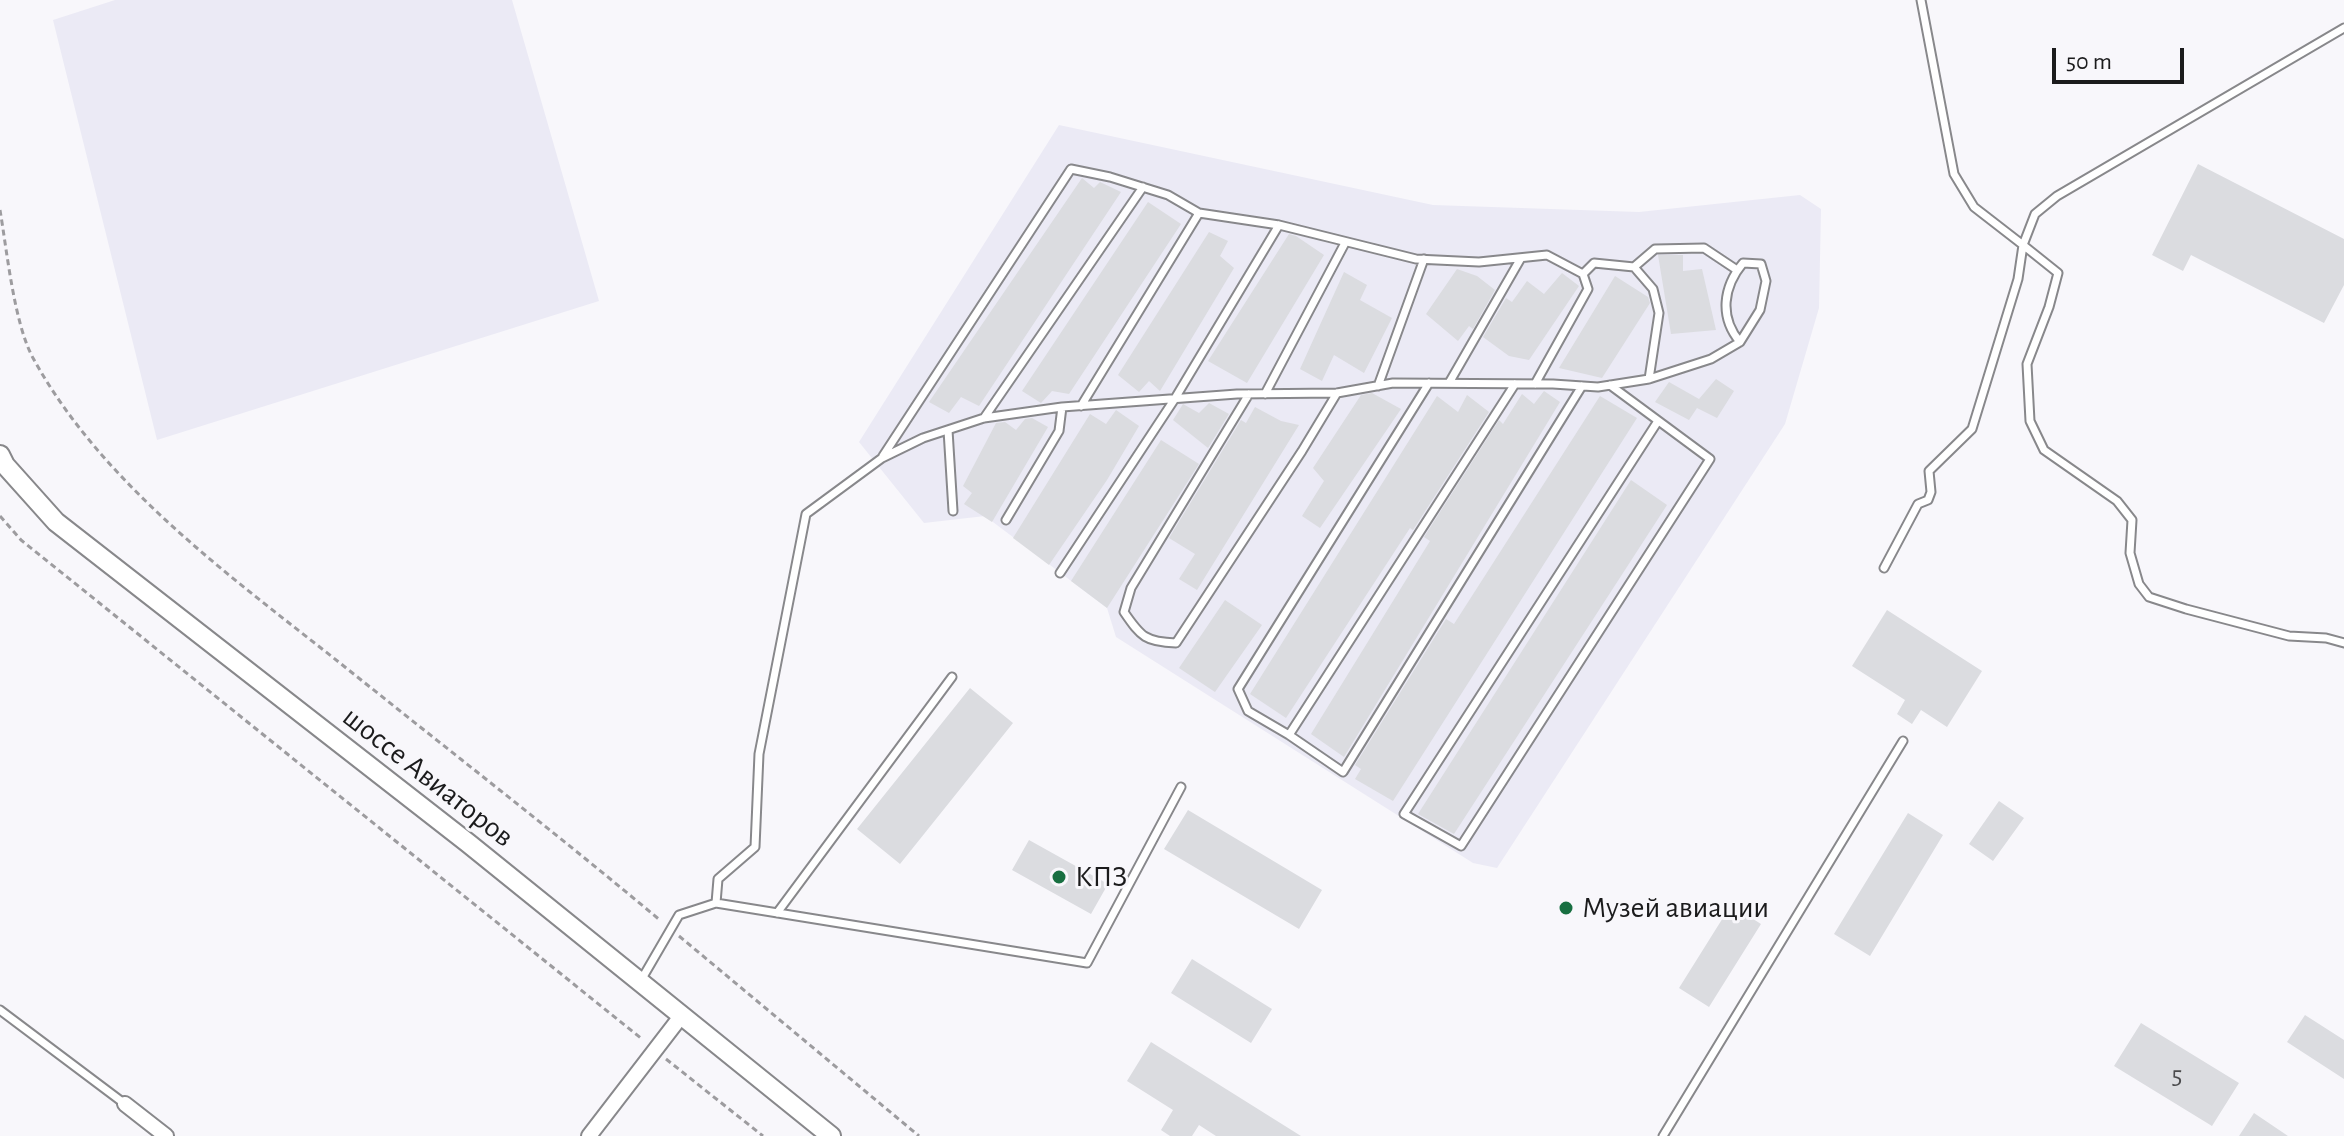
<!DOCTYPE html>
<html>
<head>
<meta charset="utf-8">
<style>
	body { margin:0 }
	#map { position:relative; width:2344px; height:1136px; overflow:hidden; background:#f8f7fb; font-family:"Alegreya Sans",sans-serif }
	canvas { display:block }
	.scale { position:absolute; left:2052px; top:48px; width:132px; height:36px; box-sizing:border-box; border:4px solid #1b1b1c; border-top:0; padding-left:10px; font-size:24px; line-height:28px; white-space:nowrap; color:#1b1b1c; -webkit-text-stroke:6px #f8f7fb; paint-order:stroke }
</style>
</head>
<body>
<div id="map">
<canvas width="2344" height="1136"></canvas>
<div class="scale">50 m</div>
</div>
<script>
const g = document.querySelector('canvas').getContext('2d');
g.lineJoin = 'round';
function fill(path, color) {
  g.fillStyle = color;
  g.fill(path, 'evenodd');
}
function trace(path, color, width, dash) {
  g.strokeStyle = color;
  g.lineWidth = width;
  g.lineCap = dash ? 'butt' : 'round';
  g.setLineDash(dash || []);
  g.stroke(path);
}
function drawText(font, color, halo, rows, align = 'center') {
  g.font = font + ' "Alegreya Sans",sans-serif';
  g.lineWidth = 6;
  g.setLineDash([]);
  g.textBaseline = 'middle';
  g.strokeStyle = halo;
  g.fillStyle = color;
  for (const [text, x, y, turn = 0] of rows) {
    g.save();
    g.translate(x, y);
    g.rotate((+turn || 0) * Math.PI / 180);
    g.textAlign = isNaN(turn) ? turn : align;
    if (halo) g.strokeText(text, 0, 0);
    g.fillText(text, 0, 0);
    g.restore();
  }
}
fill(new Path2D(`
	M115 0H512L599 301 157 440 53 20Z
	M1059 125 1433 205 1639 212 1800 195 1821 209 1819 308 1785 424 1497 868 1473 863 1116 637 1107 608 985 516 924 523 859 442Z`), '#ebeaf5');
fill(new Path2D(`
	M2198 164 2344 239V285L2324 323 2191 255 2183 271 2152 255Z
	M1082 178 1094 188 1100 182 1121 192 979 406 961 397 949 413 929 402Z
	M1148 202 1181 224 1069 394 1052 391 1041 403 1022 391Z
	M1209 232 1228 241 1220 256 1234 268 1160 391 1149 381 1139 392 1118 375Z
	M1289 234 1296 236 1324 255 1247 383 1208 361Z
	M1658 255H1683V271L1702 269 1716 330 1671 334Z
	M1457 269 1477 276 1495 290 1473 329 1469 326 1458 341 1426 314Z
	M1344 272 1367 285 1360 300 1392 318 1364 373 1334 355 1322 381 1300 369Z
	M1562 273 1579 286 1529 360 1509 356 1483 337 1506 298 1512 302 1527 281 1544 294Z
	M1615 276 1648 297 1650 303 1602 378 1559 368Z
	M1716 379 1734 391 1717 418 1697 408 1689 420 1655 402 1669 382 1699 399Z
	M1544 391 1560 402 1344 757 1311 734 1430 541 1424 537 1499 420 1503 424 1522 394 1534 404Z
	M1372 393 1401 409 1320 528 1302 516 1324 481 1313 468 1361 395Z
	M1467 395 1489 412 1413 530 1410 528 1286 718 1250 694 1437 396 1458 412Z
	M1600 396 1637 418 1393 801 1355 779 1361 769 1355 765 1446 619 1454 624Z
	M1209 403 1229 414 1208 448 1173 420 1183 404 1199 413Z
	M1255 407 1281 421 1299 425 1197 590 1179 579 1195 554 1169 538 1241 420 1246 423Z
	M1116 410 1139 426 1107 480 1049 565 1013 538 1090 414 1106 424Z
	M1032 418 1048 427 992 522 964 504 972 493 963 486 996 423 1005 422 1016 430 1025 419Z
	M1161 440 1199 464 1107 608 1071 581Z
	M1631 480 1667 505 1454 834 1418 814Z
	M1225 600 1262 625 1215 692 1179 668Z
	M1887 610 1982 671 1947 727 1921 710 1912 724 1897 714 1905 700 1852 666Z
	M970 688 1013 723 900 864 857 829Z
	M1999 801 2024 818 1993 861 1969 844Z
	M1188 810 1322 890 1299 929 1164 849Z
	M1908 813 1943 835 1870 956 1834 934Z
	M1029 840 1108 884 1091 914 1012 870Z
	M1731 905 1761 924 1709 1007 1679 988Z
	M1192 959 1272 1009 1251 1043 1171 993Z
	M2305 1015 2344 1040V1079L2287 1042Z
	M2141 1023 2239 1083 2212 1126 2114 1066Z
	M1151 1042 1301 1136H1216L1199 1125 1192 1136H1170L1161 1130 1173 1110 1127 1081Z
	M2254 1113 2288 1136H2239Z`), '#dbdce0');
const service = new Path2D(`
	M1921 0 1954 174 1974 207 2023 245 2035 214 2057 196 2344 28
	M2023 245 2058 273 2049 307 2027 364 2030 421 2044 450 2117 501 2132 520 2130 553 2139 584 2149 597 2186 609 2289 636 2326 638 2344 643
	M1634 267 1653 289 1659 313 1649 379
	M1449 383 1521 258
	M1515 384 1289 735 1343 772 1582 386
	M1535 384 1588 289 1583 274
	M1610 385 1710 459 1461 846 1404 814 1658 421
	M1378 386 1424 259
	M1249 394 1131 588 1124 612C1141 637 1146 642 1176 643L1302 451 1337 393
	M1265 394 1345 243
	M1081 406 1199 213
	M984 418 1143 187
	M948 430 953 511
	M883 456 1071 169 1110 177 1168 195 1199 213 1279 225 1416 259 1479 262 1547 255 1583 274 1594 263 1634 267 1655 249 1704 248 1737 270
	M1006 520 1059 431 1062 407
	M1884 568 1918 504 1928 500 1931 492 1929 471 1972 429 2018 279 2023 245
	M1060 573 1174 400 1279 225
	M1289 735 1248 711 1238 689 1429 383
	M716 903 1087 963 1181 787
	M777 913 952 677
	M640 982 679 915 716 903 718 879 755 847 759 754 806 514 882 458 923 438 984 418 1062 407 1237 394 1337 393 1393 383 1553 384 1598 387 1649 379 1711 359 1740 342 1760 310 1766 281 1761 264 1743 263C1723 287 1719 317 1740 342
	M0 1010 125 1104
	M1663 1136 1903 741`);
const minor = new Path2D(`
	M125 1104 166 1136
	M589 1136 682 1015`);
const tertiary = new Path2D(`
	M0 455 5 465 56 522 468 843 831 1136`);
trace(service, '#88888b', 11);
trace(minor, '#88888b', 18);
trace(tertiary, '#88888b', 22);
trace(new Path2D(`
	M0 210C7 251 14 323 33 358 102 484 230 576 340 663 447 749 556 833 661 921
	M0 516 21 540 642 1039
	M679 936 919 1136
	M666 1059 763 1136`), '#9d9c9f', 3, [6, 4]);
trace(service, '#fff', 7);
trace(minor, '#fff', 14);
trace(tertiary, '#fff', 18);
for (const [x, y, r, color] of [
	[1059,877,8,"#186f41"],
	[1566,908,8,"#186f41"]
]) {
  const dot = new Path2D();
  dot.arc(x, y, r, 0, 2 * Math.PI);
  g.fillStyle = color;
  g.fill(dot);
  trace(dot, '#f8f7fb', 3);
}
drawText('26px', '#4b4b4d', null, [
	["5",2177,1075]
]);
drawText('30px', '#1b1b1c', '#f8f7fb', [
	["шоссе Авиаторов",428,777,38]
]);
drawText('30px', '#1b1b1c', '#f8f7fb', [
	["КПЗ",1075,877],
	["Музей авиации",1582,908]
], 'left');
</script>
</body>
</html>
